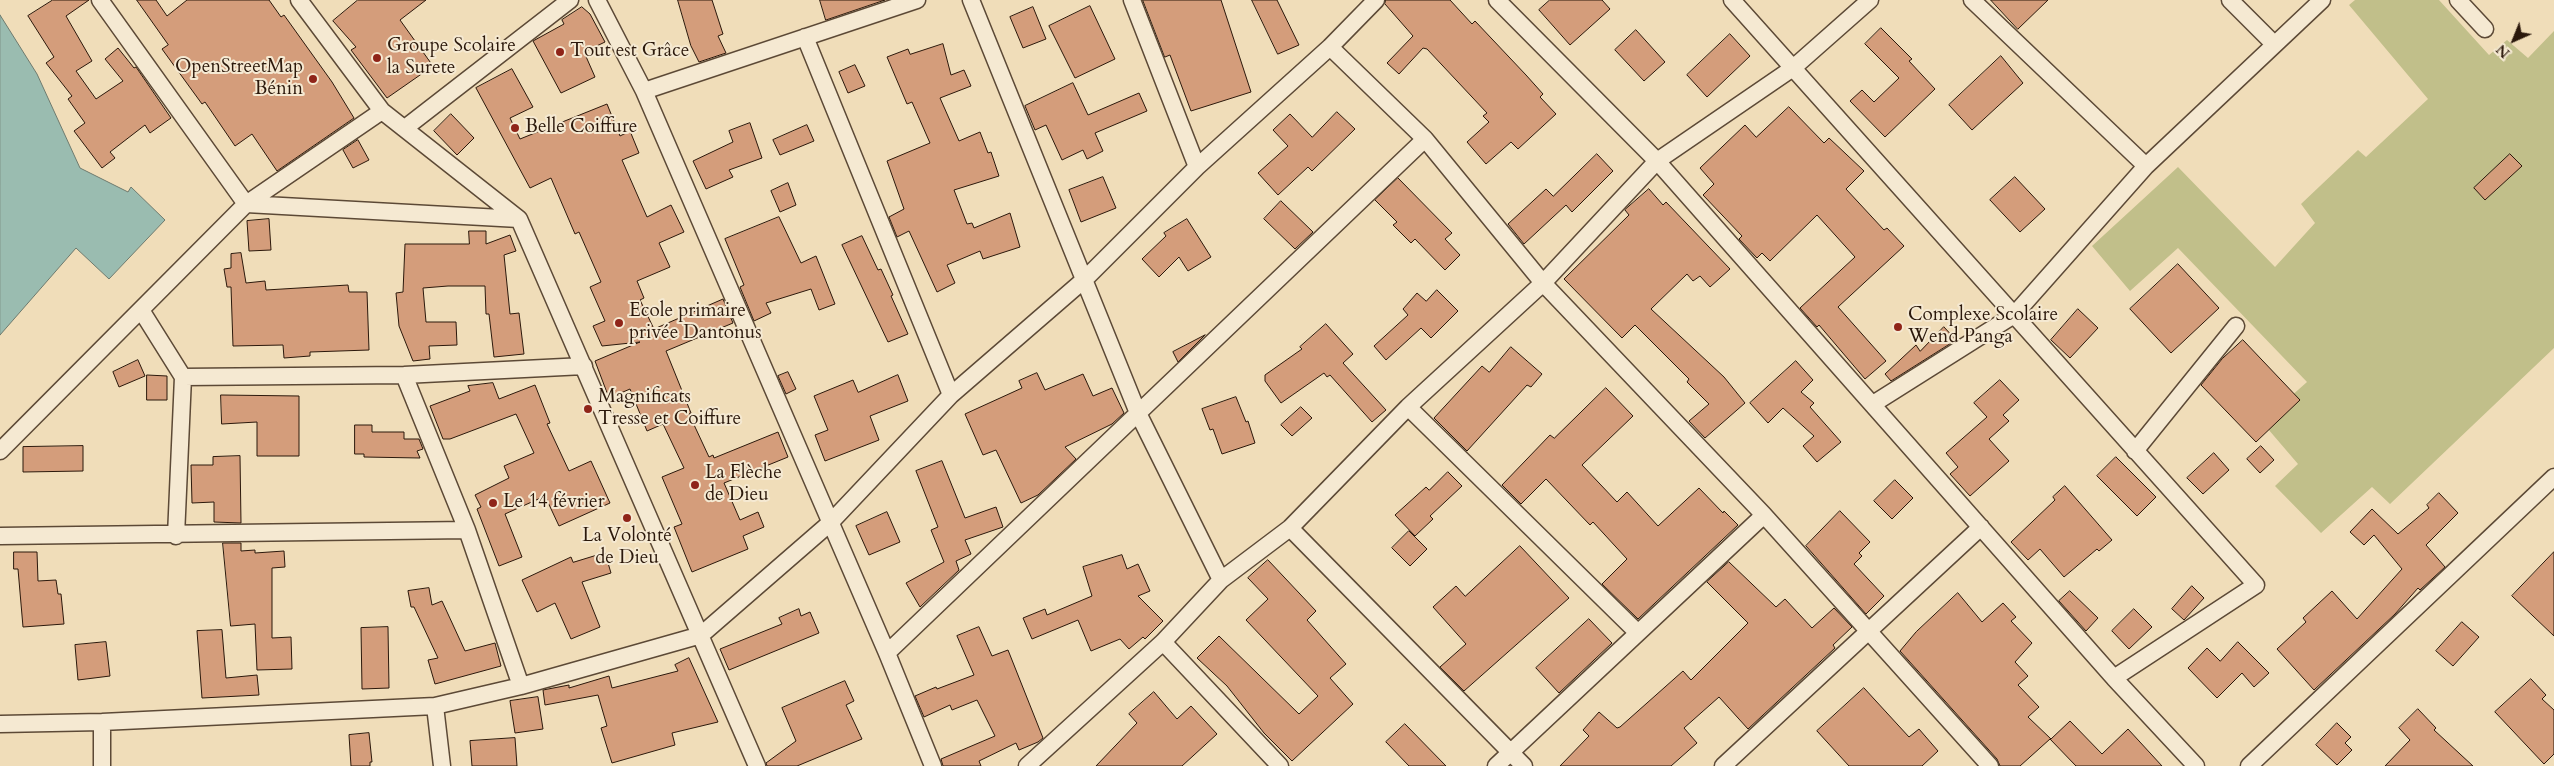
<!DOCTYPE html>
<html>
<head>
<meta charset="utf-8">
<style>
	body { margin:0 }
	#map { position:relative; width:2554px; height:766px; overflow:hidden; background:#f0ddb9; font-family:Cardo,serif }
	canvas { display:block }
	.north { position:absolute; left:2489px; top:15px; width:50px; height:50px; -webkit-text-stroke:4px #f5e9d2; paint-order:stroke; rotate:224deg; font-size:14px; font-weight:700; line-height:20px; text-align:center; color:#2b180b }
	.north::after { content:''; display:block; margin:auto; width:18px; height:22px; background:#2b180b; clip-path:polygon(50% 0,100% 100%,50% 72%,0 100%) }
</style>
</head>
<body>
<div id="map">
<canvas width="2554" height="766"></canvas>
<div class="north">N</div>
</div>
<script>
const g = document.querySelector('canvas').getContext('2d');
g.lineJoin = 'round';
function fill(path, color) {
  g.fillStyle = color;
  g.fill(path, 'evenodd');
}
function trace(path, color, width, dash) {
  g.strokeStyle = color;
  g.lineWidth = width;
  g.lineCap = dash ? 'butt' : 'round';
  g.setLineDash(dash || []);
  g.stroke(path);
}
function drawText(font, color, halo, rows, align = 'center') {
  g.font = font + ' Cardo,serif';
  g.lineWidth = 4;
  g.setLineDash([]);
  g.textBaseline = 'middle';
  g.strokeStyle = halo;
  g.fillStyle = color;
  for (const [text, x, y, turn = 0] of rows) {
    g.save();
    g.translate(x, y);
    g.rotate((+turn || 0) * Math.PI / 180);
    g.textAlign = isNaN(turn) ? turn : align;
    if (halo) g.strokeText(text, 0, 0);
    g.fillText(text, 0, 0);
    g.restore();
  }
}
fill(new Path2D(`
	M2355 0H2439L2489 55 2507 40 2528 58 2554 31V348L2390 504 2372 487 2321 533 2275 486 2298 464 2262 422 2307 382 2178 248 2130 291 2092 246 2178 167 2275 267 2315 223 2301 204 2358 150 2366 157 2428 99 2349 5Z`), '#c1bf8a');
const water = new Path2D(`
	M0 15 37 74 80 168 128 192 131 187 165 220 109 279 76 248 0 335Z`);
fill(water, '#9abcb0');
trace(water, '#6e7a6e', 1);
const building = new Path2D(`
	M53 0H89L66 16 92 61 76 71 96 99 123 81 105 59 118 48 134 68 136 67 171 118 150 133 145 125 110 152 115 158 102 168 74 131 85 123 68 99 72 96 46 63 54 57 28 16Z
	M137 0H156L167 16 187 0H269L281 17 284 15 332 82 354 118 277 171 252 134 235 146 205 102 202 104 162 49 168 45Z
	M358 0H426L400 20 433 66 387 98 351 50 356 47 333 21Z
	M678 0H712L723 34 718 36 726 53 699 62 691 46Z
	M820 0H885L826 20Z
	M1143 0H1221L1251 92 1191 111 1170 55 1165 57Z
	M1252 0H1277L1299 45 1278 54Z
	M1386 0H1450L1472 24 1475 21 1526 75 1543 94 1540 97 1556 114 1518 149 1511 142 1486 164 1467 142 1489 122 1483 116 1487 113 1427 49 1423 48 1399 74 1387 63 1413 36 1385 4Z
	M1550 0H1602L1610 9 1570 45 1539 10Z
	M1991 0H2048L2018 29Z
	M1090 6 1115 59 1075 78 1049 26Z
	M582 7 590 14 605 42 584 52 595 77 561 93 533 41 564 24 562 20Z
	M1033 7 1046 39 1023 48 1010 17Z
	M1881 28 1912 59 1909 61 1935 89 1885 137 1850 101 1862 90 1874 102 1899 78 1865 44Z
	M1636 30 1665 62 1644 81 1615 50Z
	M1730 34 1750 56 1707 97 1687 75Z
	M943 44 951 75 964 70 971 86 940 98 959 141 980 132 988 153 991 152 999 176 954 190 967 224 972 223 974 228 1010 213 1020 247 983 259 980 251 947 265 955 283 937 292 909 231 897 237 889 217 904 209 887 161 930 143 912 102 907 104 887 57 908 49 910 54Z
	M2001 56 2023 83 1972 130 1949 105Z
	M855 65 865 86 848 93 839 72Z
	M512 69 533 107 510 118 520 139 607 104 620 136 630 131 639 153 622 160 647 217 671 205 684 232 659 243 670 267 637 281 644 298 640 300 654 329 723 299 733 323 666 351 691 413 689 414 709 457 713 455 714 458 778 432 788 457 724 483 740 520 758 512 764 527 743 536 748 549 692 572 674 527 682 524 662 477 684 468 663 424 647 431 630 389 609 398 595 361 640 342 602 346 593 326 605 321 590 287 601 282 579 232 575 234 551 178 530 188 476 88Z
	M1073 83 1088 115 1139 93 1147 111 1095 133 1103 151 1087 159 1083 150 1062 160 1046 125 1035 130 1025 106Z
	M1789 107 1824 143 1829 138 1864 171 1846 189 1884 230 1887 228 1904 246 1838 307 1886 361 1865 379 1819 325 1817 327 1800 308 1855 257 1817 215 1770 261 1762 253 1757 258 1739 239 1742 236 1703 195 1714 184 1700 168 1745 125 1756 137Z
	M1337 112 1355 129 1312 171 1308 167 1278 195 1258 173 1288 146 1273 130 1290 114 1312 137Z
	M451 114 474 138 457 155 434 131Z
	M750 123 762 158 729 170 733 177 706 189 693 161 733 142 729 131Z
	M807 125 814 141 780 155 773 140Z
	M358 140 369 160 353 168 343 150Z
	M1597 154 1613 171 1572 212 1566 205 1524 244 1508 224 1546 189 1553 196Z
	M2510 154 2522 166 2485 200 2474 188Z
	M1103 177 1116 208 1081 222 1069 190Z
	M2015 177 2045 209 2020 232 1990 200Z
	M1398 178 1452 233 1445 239 1460 255 1445 270 1415 239 1411 243 1393 225 1397 222 1375 200Z
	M788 183 796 205 780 212 771 191Z
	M1649 189 1663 205 1666 202 1730 269 1710 287 1700 276 1693 281 1687 274 1651 309 1724 377 1745 403 1705 438 1689 421 1709 404 1687 382 1689 379 1635 325 1622 338 1564 279 1629 215 1625 210Z
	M1281 201 1313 232 1295 249 1264 219Z
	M779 217 801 263 816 256 835 304 819 310 811 289 766 303 771 313 754 321 740 287 744 285 725 239Z
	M269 219 271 250 249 251 247 221Z
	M1187 219 1211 257 1188 271 1179 257 1159 277 1142 259 1166 236 1164 233Z
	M469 231H486V244L510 235 516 251 504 255 510 314 519 313 524 354 494 357 489 314H486L485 286H448L423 288 426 322H456L457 345 429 346 430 359 413 361 399 326 396 293 403 292 405 244H469Z
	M862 236 878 270 881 269 893 295 891 296 908 334 888 342 842 245Z
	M241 253 246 283 265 281 266 290 348 285 349 292H367L369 350 310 352V356L284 358 283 345 233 346 231 287H227L224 269 231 268V254Z
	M2178 264 2219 308 2171 353 2130 309Z
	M1437 290 1458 311 1431 338 1421 328 1386 360 1374 346 1408 315 1403 309 1417 293 1426 301Z
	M2078 309 2098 328 2070 358 2051 340Z
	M1326 324 1353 354 1343 363 1386 410 1372 422 1330 375 1327 377 1324 373 1281 403 1265 381V375L1302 349 1300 347Z
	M1944 327 1956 340 1891 381 1885 374 1916 345 1920 351Z
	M1205 335 1178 362 1173 352Z
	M2243 340 2300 400 2256 442 2201 385 2222 359Z
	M1511 347 1542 374 1531 387 1527 385 1467 451 1434 418 1482 366 1489 372Z
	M138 360 145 376 119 387 113 372Z
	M1796 361 1813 380 1801 392 1814 403 1810 407 1841 442 1817 462 1803 446 1814 436 1783 408 1768 423 1750 403Z
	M788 372 796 389 786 394 778 376Z
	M1037 373 1045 390 1083 374 1093 396 1112 388 1124 413 1112 424 1065 447 1076 459 1038 495 1021 503 996 450 983 455 965 414 1022 388 1019 381Z
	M147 375 167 376V400H147Z
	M898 375 908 401 870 416 879 440 825 461 815 435 828 430 814 396 853 380 858 392Z
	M2000 380 2019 400 2003 415 2009 421 1989 439 2009 461 1970 496 1950 474 1958 467 1946 453 1987 417 1974 403Z
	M493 383 499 399 535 385 550 423 547 424 569 471 591 461 610 503 559 526 545 496 505 514 522 557 499 566 477 509 481 507 475 495 509 478 504 466 534 453 516 414 450 439H443L430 406 470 391 468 386Z
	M1606 388 1633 416 1582 465 1617 502 1627 492 1658 526 1699 488 1723 513 1724 511 1738 525 1638 619 1602 584 1627 559 1593 522 1590 525 1546 479 1521 504 1502 485 1550 435 1554 438Z
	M221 395 299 396V456H257V422L222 424Z
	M1236 397 1246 422 1248 421 1255 443 1222 454 1213 429 1210 430 1202 409Z
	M1301 407 1312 418 1292 436 1281 425Z
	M355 425H372V432H404V439H419L423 449 417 451 420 458 364 457V454H355Z
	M83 446V471L23 472V447Z
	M2261 446 2274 460 2260 473 2247 459Z
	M2214 453 2229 470 2203 494 2187 478Z
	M240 456 241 523 214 522V502L192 503 191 465H213V457Z
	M2116 457 2156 497 2137 516 2097 476Z
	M942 461 965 518 996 507 1003 527 965 540 971 554 956 561 959 570 920 607 906 583 944 562 931 530 938 527 916 471Z
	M1448 472 1462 486 1430 516 1433 519 1415 536 1395 515 1426 487 1429 490Z
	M1895 480 1913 498 1892 519 1874 501Z
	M2065 486 2112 540 2099 551 2097 549 2064 577 2040 549 2028 560 2011 542 2055 500 2053 497Z
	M2439 493 2458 513 2426 545 2445 567 2420 590 2418 588 2395 614 2314 690 2277 649 2306 622 2303 618 2332 591 2357 619 2402 569 2374 535 2364 545 2350 532 2372 509 2398 534 2429 508 2427 505Z
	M1840 511 1870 542 1859 553 1862 556 1854 564 1884 596 1866 614 1806 546Z
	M887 512 900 542 869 555 856 526Z
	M1409 531 1427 549 1410 566 1392 548Z
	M223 543H241V551L255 550V553L284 551 285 567 272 568V638L291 637 292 669 257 670 255 624 231 626Z
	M1520 546 1569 598 1464 691 1440 667 1466 644 1433 607 1456 586 1465 596Z
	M14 552H37L38 581 56 580 58 594H61L64 624 23 627 18 569H14Z
	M2554 552V636L2512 596Z
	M605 553 611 573 582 582 600 627 571 639 555 603 537 612 522 580 571 557 573 562Z
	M1122 555 1127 569 1138 564 1150 591 1138 596 1163 621 1145 639 1143 637 1129 649 1120 639 1091 651 1078 620 1032 639 1023 618 1045 609 1047 615 1092 596 1083 567Z
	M1268 560 1316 611 1307 620 1346 664 1330 678 1353 704 1292 761 1264 733 1227 686 1197 658 1219 636 1299 714 1318 696 1246 620 1268 599 1248 578Z
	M1729 562 1776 607 1785 599 1812 628 1834 608 1852 627 1833 645 1835 648 1748 729 1719 697 1684 728 1697 743 1671 766H1560L1589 736 1583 730 1599 712 1617 728 1620 727 1683 671 1691 680 1748 623 1707 582Z
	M2192 586 2204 598 2184 620 2172 609Z
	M429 588 432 605 442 601 465 651 495 643 501 666 435 684 428 660 438 658 414 607H411L408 591Z
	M2070 591 2098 618 2086 631 2059 601Z
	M1958 593 1982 622 2003 603 2016 617 2011 621 2032 643 2015 662 2028 676 2018 685 2039 707 2028 717 2051 739 2070 721 2102 754 2128 729 2162 766H2076L2050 739 2020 766H2000L1997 759 1900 651 1916 632Z
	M799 609 801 616 810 612 819 633 729 670 720 649 782 624 779 618Z
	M2134 609 2152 627 2129 649 2112 631Z
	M1589 619 1612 643 1559 693 1536 668Z
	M2462 622 2479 637 2453 666 2436 651Z
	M388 627 389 688 362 689 361 628Z
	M979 627 992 656 1008 650 1043 738 1038 742 1019 750 1016 743 979 761 981 766H943L941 759 995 736 977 700 952 710 950 705 924 717 915 696 936 687 937 689 974 675 957 636Z
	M222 630 226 678 257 675 259 695 202 698 197 631Z
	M106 642 110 676 78 680 75 645Z
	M2238 642 2269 673 2254 687 2242 673 2217 698 2188 668 2207 648 2220 661Z
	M689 658 718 722 672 733 675 745 612 763 601 728 607 726 598 695 545 705 543 690 569 685V688L609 676 612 688 678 671 675 665Z
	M2531 679 2546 695 2542 699 2554 710V754L2544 764 2495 712Z
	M845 681 854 701 846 705 862 739 797 766H767L766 763 796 741 782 708Z
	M1864 688 1909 737 1919 729 1938 751 1922 766H1849L1817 731Z
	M1154 692 1177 719 1191 706 1217 734 1182 766H1096L1137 723 1129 714Z
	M538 697 543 729 515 733 510 701Z
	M2418 709 2436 728 2434 730 2473 766H2385L2410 740 2399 728Z
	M2337 723 2351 737 2345 743 2352 750 2337 765 2316 745Z
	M1405 724 1446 766H1409L1386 742Z
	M369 733 372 762H370V766H351L349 735Z
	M515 738 517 766H472L470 741Z`);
fill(building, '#d49d7b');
trace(building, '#2b180b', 1);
const minor = new Path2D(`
	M100 0 246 204
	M299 0 382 111 519 219 757 766
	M597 0 644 91 887 653 933 766
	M971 0 1138 413 1221 580
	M1132 0 1197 167
	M1497 0 1657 161 2114 678 2196 766
	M1732 0 2256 585 2114 678
	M1972 0 2146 166
	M2230 0 2274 44
	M2458 0 2485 29
	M805 37 951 395
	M1330 47 1425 139 1543 283 1764 515 1990 766
	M644 91 917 0
	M405 128 570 0
	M246 204 519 219
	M141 310 183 377 176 536
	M404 375 467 530 521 686
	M183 377 404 375 584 366
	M1873 404 2014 315 2146 166 2322 0
	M1408 407 1638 633
	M0 451 246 204 382 111
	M2135 451 2236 326
	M1290 528 1524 766
	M0 536 467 530
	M1163 642 1280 766
	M887 653 1425 139
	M435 706 442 766
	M0 724 102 722 435 706 521 686 701 635 830 523 951 395 1085 279 1197 167 1330 47 1376 0
	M102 766V722
	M1027 766 1163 642 1221 580 1290 528 1408 407 1543 283 1657 161 1793 68 1870 0
	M1496 766 1764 515
	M1723 766 1981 527
	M2249 766 2554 477`);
trace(minor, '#5c4936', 19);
trace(minor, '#f5e9d2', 16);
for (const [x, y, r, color] of [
	[560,52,5,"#8f2418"],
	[377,58,5,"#8f2418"],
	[313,79,5,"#8f2418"],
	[515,128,5,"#8f2418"],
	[619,323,5,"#8f2418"],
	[1898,327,5,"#8f2418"],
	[588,409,5,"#8f2418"],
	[695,485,5,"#8f2418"],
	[493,503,5,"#8f2418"],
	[627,518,5,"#8f2418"]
]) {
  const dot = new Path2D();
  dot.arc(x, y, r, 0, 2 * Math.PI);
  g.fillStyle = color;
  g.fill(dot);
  trace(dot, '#f5e9d2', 2);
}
drawText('19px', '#2b180b', '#f5e9d2', [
	["Groupe Scolaire",387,47],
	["la Surete",387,69],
	["Tout est Grâce",570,52],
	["OpenStreetMap",303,68,"right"],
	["Bénin",303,90,"right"],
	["Belle Coiffure",525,128],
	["Ecole primaire",629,312],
	["privée Dantonus",629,334],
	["Complexe Scolaire",1908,316],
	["Wend Panga",1908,338],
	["Magnificats",598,398],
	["Tresse et Coiffure",598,420],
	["La Flèche",705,474],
	["de Dieu",705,496],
	["Le 14 février",503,503],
	["La Volonté",627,537,"center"],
	["de Dieu",627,559,"center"]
], 'left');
</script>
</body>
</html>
